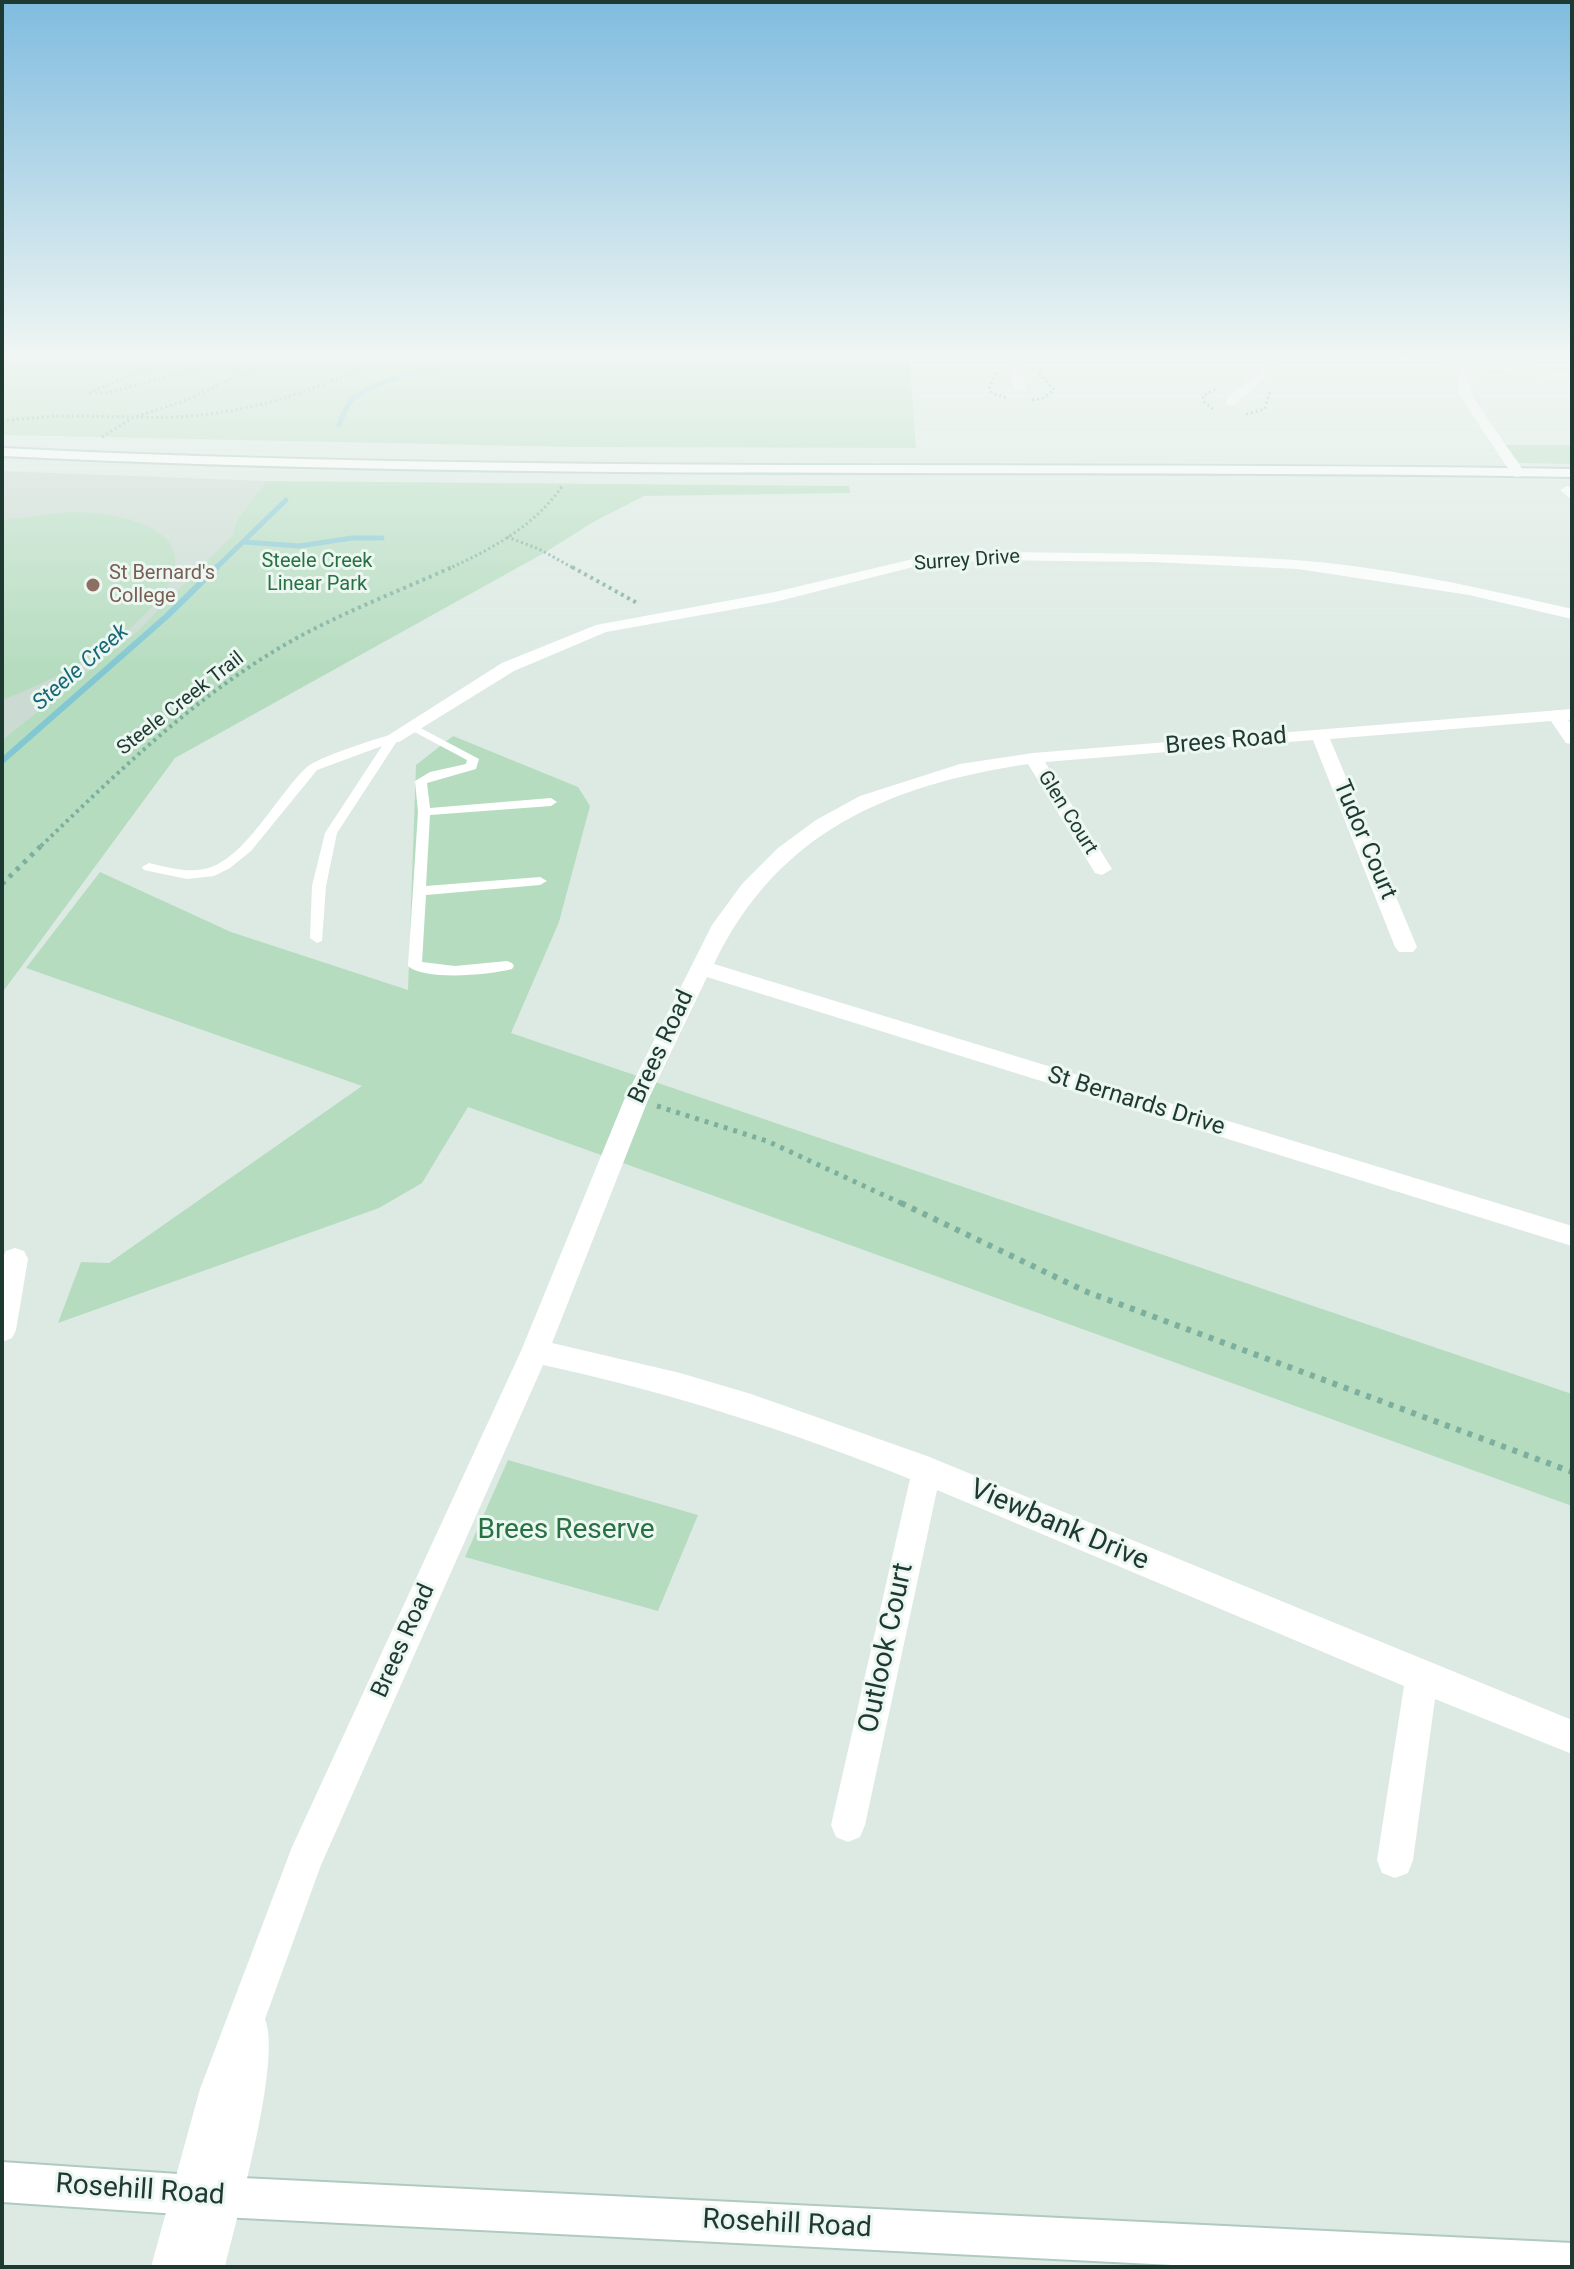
<!DOCTYPE html>
<html>
<head>
<meta charset="utf-8">
<style>
	body { margin:0 }
	#map { position:relative; width:1574px; height:2269px; overflow:hidden; background:#ddeae4; font-family:Roboto,sans-serif }
	canvas { display:block }
	.frame { position:absolute; inset:0; border:4px solid #1e3932; pointer-events:none }
</style>
</head>
<body>
<div id="map">
<canvas width="1574" height="2269"></canvas>
<div class="frame"></div>
</div>
<script>
const g = document.querySelector('canvas').getContext('2d');
g.lineJoin = 'round';
function fill(path, color) {
  g.fillStyle = color;
  g.fill(path, 'evenodd');
}
function trace(path, color, width, dash) {
  g.strokeStyle = color;
  g.lineWidth = width;
  g.lineCap = dash ? 'butt' : 'round';
  g.setLineDash(dash || []);
  g.stroke(path);
}
function drawText(font, color, halo, rows, align = 'center') {
  g.font = font + ' Roboto,sans-serif';
  g.lineWidth = 6;
  g.setLineDash([]);
  g.textBaseline = 'middle';
  g.strokeStyle = halo;
  g.fillStyle = color;
  for (const [text, x, y, turn = 0] of rows) {
    g.save();
    g.translate(x, y);
    g.rotate((+turn || 0) * Math.PI / 180);
    g.textAlign = isNaN(turn) ? turn : align;
    if (halo) g.strokeText(text, 0, 0);
    g.fillText(text, 0, 0);
    g.restore();
  }
}
fill(new Path2D(`
	M2 471 266 481 237 520 234 535 133 635 2 740Z`), '#cbdad3');
fill(new Path2D(`
	M2 354H909L916 448 572 447 2 435Z
	M1505 445H1572V464L1519 463Z
	M266 481 849 486 850 493 644 496 595 521 544 553 175 758 2 993V740L133 635 233 535 237 520Z
	M70 512C154 513 222 547 135 624 98 657 49 682 2 700V520Z
	M453 736 578 787 590 806 559 922 511 1033 1572 1394V1506L468 1107 422 1183 379 1208 58 1323 81 1262 109 1263 362 1086 26 968 100 872 231 932 408 990 416 765Z
	M508 1460 698 1515 658 1611 465 1557Z`), '#b5dcbf');
trace(new Path2D(`
	M339 425C342 418 345 408 350 402 373 376 464 361 499 354
	M244 542 299 546 352 538H382
	M215 569 286 500`), '#82c7d2', 5);
trace(new Path2D(`
	M2 761 167 616 217 567`), '#82c7d2', 6);
const secondary = new Path2D(`
	M2 448C525 474 1049 460 1572 469V477C1049 468 525 482 2 456Z
	M2 2162 222 2177 1572 2243V2267H1212L222 2217 2 2202Z`);
trace(secondary, '#b0cac0', 4);
trace(new Path2D(`
	M183 354 88 393H108L249 354
	M286 354 184 401 135 417C227 421 307 397 387 354
	M1360 354 1385 357
	M996 373 989 388 992 393 1006 398
	M1032 400 1043 398 1054 390 1038 372
	M1213 409 1203 401V396L1217 388
	M1246 414 1265 409 1270 392
	M2 421 54 416 135 417
	M102 437 134 417
	M507 537 539 549 575 569
	M448 569C492 549 535 526 563 485`), '#7caf9e', 3, [2, 3]);
trace(new Path2D(`
	M572 567 639 604
	M41 846C116 774 191 700 281 647 335 615 395 593 452 567`), '#7caf9e', 4, [3, 4]);
trace(new Path2D(`
	M2 884 43 844
	M657 1106 767 1141 905 1205`), '#7caf9e', 5, [4, 6]);
trace(new Path2D(`
	M901 1203 1087 1292 1572 1472`), '#7caf9e', 6, [5, 7]);
fill(new Path2D(`
	M411 723 479 759 476 769 427 783 430 808 551 798 557 802 551 806 430 815 426 886 540 877 547 881 540 885 426 895 422 962 455 966 507 961 512 963 514 966 512 969C489 975 425 981 408 966L418 812 415 781 430 772 466 764 467 760 407 728V724Z
	M393 734 399 738 337 833 326 886 322 941 317 943 310 938 312 886 325 833 382 746 317 770 251 851 230 868 214 876 187 879 144 870 142 867 149 863C167 867 185 873 204 869 244 862 278 793 307 767 318 757 376 739 393 734Z`), '#fff');
fill(new Path2D(`
	M1023 354H1036L1022 369 1026 388 1020 392 1014 388 1010 368Z
	M1280 354H1293L1234 405H1226V399Z
	M1397 354H1428L1572 373V381L1475 367 1470 383 1472 396 1525 473 1518 477 1513 476 1460 396 1458 383 1463 366 1403 357Z
	M1567 486 1572 487V500L1560 490Z
	M984 552C1088 553 1192 553 1295 560 1388 567 1481 588 1572 609V619L1469 595 1298 569 1153 562 984 560 913 567 775 602 606 632 514 671 399 742H387L384 738 502 663 596 625 775 592 913 559Z
	M1572 709V719L1568 720 1572 726V744L1566 743 1551 721 1330 739 1417 947 1413 952H1399L1395 947 1313 740 1045 762 1112 869 1102 875 1095 873 1028 764C889 785 778 831 714 964L1572 1226V1246L707 977 648 1100 552 1343 680 1373 751 1394 927 1456 1572 1720V1754L1435 1699 1413 1860 1408 1873 1395 1878 1382 1873 1377 1860 1404 1686 937 1490 865 1825 860 1837 848 1842 836 1837 831 1825 910 1479C790 1431 669 1392 543 1365L321 1865 265 2019C282 2061 237 2216 225 2267H151L200 2089 292 1847 521 1351 624 1100 712 925 742 884 778 848 816 820 860 796 960 764 1033 753Z
	M15 1248 24 1251 28 1259 16 1330 12 1338 2 1342V1259L6 1251Z`), '#fff');
fill(secondary, '#fff');
const sky = g.createLinearGradient(0, 0, 0, 672);
sky.addColorStop(0, '#7fbcdf');
sky.addColorStop(0.53, '#f0f6f3');
sky.addColorStop(1, '#f0f6f300');
g.fillStyle = sky;
g.fillRect(0, 0, 1574, 672);
for (const [x, y, r, color] of [
	[93,585,8,"#8d6e63"]
]) {
  const dot = new Path2D();
  dot.arc(x, y, r, 0, 2 * Math.PI);
  g.fillStyle = color;
  g.fill(dot);
  trace(dot, '#edf7f2', 3);
}
drawText('20px', '#1e3932', '#edf7f2', [
	["Surrey Drive",967,561,-4],
	["Steele Creek Trail",181,704,-38],
	["Glen Court",1067,813,58]
]);
drawText('20px', '#287143', '#edf7f2', [
	["Steele Creek",317,562],
	["Linear Park",317,585]
]);
drawText('20px', '#785e54', '#edf7f2', [
	["St Bernard's",109,574],
	["College",109,597]
], 'left');
drawText('italic 22px', '#176877', '#edf7f2', [
	["Steele Creek",81,668,-41]
]);
drawText('24px', '#1e3932', '#edf7f2', [
	["Brees Road",1226,742,-5],
	["Tudor Court",1364,840,67],
	["Brees Road",662,1047,-65],
	["St Bernards Drive",1136,1102,17],
	["Brees Road",404,1641,-66]
]);
drawText('28px', '#1e3932', '#edf7f2', [
	["Viewbank Drive",1059,1526,23],
	["Outlook Court",887,1648,-78],
	["Rosehill Road",140,2191,4],
	["Rosehill Road",787,2225,3]
]);
drawText('28px', '#287143', '#edf7f2', [
	["Brees Reserve",566,1531]
]);
</script>
</body>
</html>
